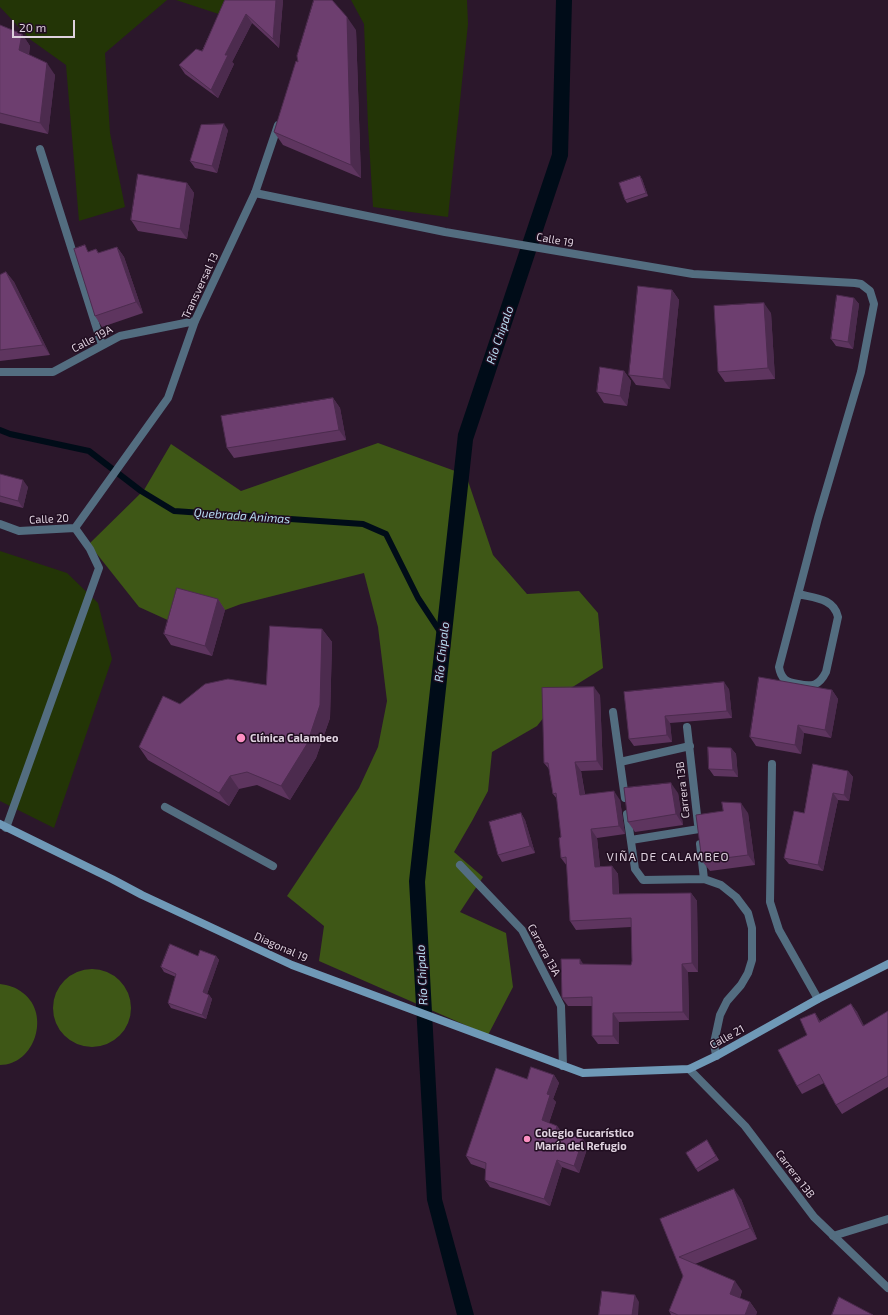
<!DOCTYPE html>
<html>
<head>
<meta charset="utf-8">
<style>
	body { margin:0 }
	#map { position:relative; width:888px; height:1315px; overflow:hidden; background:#2b172b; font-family:"Exo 2",sans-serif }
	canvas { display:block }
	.scale { position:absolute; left:12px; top:20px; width:63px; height:18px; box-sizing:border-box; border:2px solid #ded1de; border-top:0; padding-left:5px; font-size:12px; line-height:14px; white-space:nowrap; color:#ded1de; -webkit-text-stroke:3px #210e21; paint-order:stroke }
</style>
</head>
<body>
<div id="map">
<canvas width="888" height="1315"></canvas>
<div class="scale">20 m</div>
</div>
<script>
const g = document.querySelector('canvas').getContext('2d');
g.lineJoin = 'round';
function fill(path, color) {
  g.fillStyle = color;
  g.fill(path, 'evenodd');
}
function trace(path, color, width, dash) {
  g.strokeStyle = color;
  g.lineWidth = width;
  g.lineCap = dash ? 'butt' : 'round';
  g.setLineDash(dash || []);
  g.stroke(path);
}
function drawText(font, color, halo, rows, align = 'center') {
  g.font = font + ' "Exo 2",sans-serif';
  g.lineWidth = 3;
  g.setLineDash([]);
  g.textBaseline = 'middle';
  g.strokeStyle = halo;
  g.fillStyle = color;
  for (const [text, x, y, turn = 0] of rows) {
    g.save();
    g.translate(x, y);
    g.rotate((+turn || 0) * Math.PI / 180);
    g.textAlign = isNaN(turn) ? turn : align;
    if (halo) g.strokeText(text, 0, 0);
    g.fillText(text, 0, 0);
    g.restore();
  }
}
fill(new Path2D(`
	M0 0H167L105 53 110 133 125 207 79 221 66 65 31 40 0 7Z
	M176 0H266L243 22Z
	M351 0H467L468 24 448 217 373 207 368 126 364 24Z
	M0 551 67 573 98 603 112 659 54 828 0 801Z`), '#233506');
fill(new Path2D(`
	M378 443 466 475 493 555 527 594 579 591 598 613 603 668 563 693 537 726 492 752 488 791 472 821 454 852 483 877 460 912 506 933 513 987 488 1035 319 961 324 926 287 896 359 788 378 747 387 701 378 627 364 573 241 604 225 610 172 622 139 607 89 544 144 490 171 444 241 491Z
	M53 1008a39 39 0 1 1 78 0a39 39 0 1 1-78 0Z
	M0 984C8 985 16 987 23 993 51 1014 35 1065 0 1065Z`), '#3e5716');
fill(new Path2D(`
	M556 0H572L568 156 473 440 425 882 442 1199 474 1315H457L427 1200 409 881 458 434 552 154Z`), '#000c18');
trace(new Path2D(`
	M0 430 10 434 89 451 141 491 174 511 363 524 386 534 418 598 441 633`), '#000c18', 6);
trace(new Path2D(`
	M255 193 445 232 693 274 855 283 861 284 870 291 874 304 861 372 818 518 779 667C781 679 786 682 798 684 812 687 819 686 826 672L838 617C834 598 814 598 798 594
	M165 807 273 866
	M833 1236 888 1219`), '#536d80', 8);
trace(new Path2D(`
	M40 149 102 345
	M0 372H53L120 336 195 321
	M0 524 19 531 75 528 90 549 99 568 6 828
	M75 528 168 398 195 321 255 193 278 125
	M613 712 625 798
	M687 727 698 824
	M620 762 690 746
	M772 764 770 902 779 930 818 999
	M627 814 635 869 643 880 704 879 721 885 736 897 748 913 752 928V960L748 973 741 985 727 1001 720 1015 714 1043 716 1056
	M631 840 699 829
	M700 844 704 879
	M460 865 522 930 561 1006 563 1066
	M689 1069 745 1126 814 1217 888 1288`), '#536d80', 8);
trace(new Path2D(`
	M0 824 112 879 142 895 292 965 583 1073 689 1069 716 1056 818 999 888 964`), '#6f99b7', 8);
fill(new Path2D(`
	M225 0H283L279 48 252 23 232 62 234 64 218 98 185 74 179 65 202 51Z
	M0 25 22 34 30 46 29 55 55 75 48 134 0 123Z
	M356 30 361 178 283 145 274 132 298 62Z
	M228 130 217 173 195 168 190 161Z
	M640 176 642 179 648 196 627 203 625 200Z
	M187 183 194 193 187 239 138 231 131 220Z
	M117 247 124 257 143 313 102 327 95 316 90 251 96 249 99 253Z
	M6 272 14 282 50 355 0 361V275Z
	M672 290 679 300 670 389 636 385 629 375Z
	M854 298 859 304 853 349 836 346 831 339Z
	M771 313 775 379 725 382 718 372Z
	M624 371 631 381 627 406 604 403 597 392Z
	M333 398 340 408 346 440 234 458 227 448Z
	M0 474 28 487 23 508 0 502Z
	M218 599 225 610 212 656 171 645 164 634Z
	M322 629 332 642 330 718 316 758 290 800 257 785 239 789 229 806 148 760 139 747 180 704 266 685Z
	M729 689 732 718 670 723 672 742 634 746 629 739 624 692Z
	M832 690 838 699 831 738 804 733 801 754 756 746 750 737Z
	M600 695 603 770 581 771 585 794 620 800 625 834 597 838 600 866H612L618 874 619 894 691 893 697 901 698 972H688L689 1020 619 1022V1044H598L592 1036V1006H568L562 998 584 964 631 965 632 961 631 927 576 930 570 921 567 866 561 858V837L557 799 553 794 549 769 544 763Z
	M731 748 736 754 738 777 714 776 709 769Z
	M848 771 853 777 849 801 838 800 823 871 789 864 784 858 804 813Z
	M678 793 683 825 635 832 628 822Z
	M521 813 525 820 535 853 502 862 498 855Z
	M748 813 755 865 710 871 702 861Z
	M198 956H216L219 960 207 994 209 995 212 999 206 1019 171 1008 168 1003 176 977 164 972 161 967Z
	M851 1004 857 1012 864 1026 888 1011V1087L842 1114 836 1105 824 1083 802 1094 797 1086 807 1035 815 1013 820 1021Z
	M554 1075 559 1083 553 1099 556 1102 549 1123 557 1126 561 1131 588 1146 579 1173 562 1167 550 1206 490 1187 485 1180V1169L471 1164 466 1156 527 1079Z
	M709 1144 719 1160 698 1172 696 1169Z
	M741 1199 757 1239 695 1264 742 1291 740 1298 750 1302 757 1312 756 1315H671L669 1311 683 1276 660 1219Z`), '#5e355f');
fill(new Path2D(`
	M276 0H283L279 48 273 39Z
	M246 14 252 23 232 62 234 64 218 98 211 90 225 55Z
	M347 17 356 30 361 178 351 165Z
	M22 34 30 46 27 62 19 50Z
	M47 63 55 75 48 134 40 123Z
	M224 124 228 130 217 173 212 166Z
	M640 176 642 179 648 196 646 193Z
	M187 183 194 193 187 239 180 229Z
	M117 247 124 257 143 313 136 302Z
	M6 272 14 282 50 355 43 345Z
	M672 290 679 300 670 389 663 379Z
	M854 298 859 304 853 349 848 342Z
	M764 303 771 313 775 379 768 368Z
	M624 371 631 381 627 406 620 396Z
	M333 398 340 408 346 440 339 430Z
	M23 480 28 487 23 508 18 501Z
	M218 599 225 610 212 656 205 646Z
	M322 629 332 642 330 718 316 758 290 800 281 786Z
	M724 682 729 689 732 718 727 711Z
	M594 687 600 695 603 770 597 761Z
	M832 690 838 699 831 738 825 730Z
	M665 716 670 723 672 742 667 735Z
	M798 725 804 733 801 754 795 745Z
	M731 748 736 754 738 777 733 770Z
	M575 762 581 771 586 803 580 795Z
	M848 771 853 777 849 801 844 795Z
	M230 776 239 789 229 806 219 793Z
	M671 783 678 793 683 825 676 814Z
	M614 791 620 800 625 834 619 826Z
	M833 793 838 800 823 871 818 865Z
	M741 803 748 813 755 865 748 855Z
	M521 813 525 820 535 853 530 846Z
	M591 829 597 838 601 875 595 867Z
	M612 866 618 874 619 903 613 894Z
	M691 893 697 901 698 972 692 963Z
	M216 956 219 960 206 997 203 992Z
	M580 959 586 968 580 964Z
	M682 964 688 972 689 1020 683 1012Z
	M209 995 212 999 206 1019 202 1015Z
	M851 1004 857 1012 869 1035 863 1026Z
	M613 1013 619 1022V1044L613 1036Z
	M815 1013 820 1021 819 1022Z
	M554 1075 559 1083 553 1099 556 1102 547 1128 542 1120 547 1094Z
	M557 1126 562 1133 556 1130Z
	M583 1139 588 1146 579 1173 574 1166Z
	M557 1160 562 1167 550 1206 544 1199Z
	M734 1189 741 1199 757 1239 750 1228Z
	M735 1281 742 1291 737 1304 730 1294Z
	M635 1295 639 1302 638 1315H632Z
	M750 1302 757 1312 756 1315H745Z`), '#4c2b4e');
const building = new Path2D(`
	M225 0H276L273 39 246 14 225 55H228L211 90 179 65 196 49 202 51Z
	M314 0H332L347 17 351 165 274 132 296 61 298 62 297 56Z
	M0 25 22 34 19 50 47 63 40 123 0 113Z
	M224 124 212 166 190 161 201 125Z
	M138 174 187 183 180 229 131 220Z
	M640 176 646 193 625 200 619 183Z
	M85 245 88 252 96 249 98 253 117 247 136 302 95 316 74 249Z
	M6 272 43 345 0 350V275Z
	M638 286 672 290 663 379 629 375Z
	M837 295 854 298 848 342 831 339Z
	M764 303 768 368 718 372 714 306Z
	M600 367 624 371 620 396 597 392Z
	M333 398 339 430 227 448 221 416Z
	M0 474 23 480 18 501 0 496Z
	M177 588 218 599 205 646 164 634Z
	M270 626 322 629 320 705 307 744 281 786 247 772 230 776 219 793 139 747 163 696 180 704 205 684 228 679 266 685Z
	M759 677 832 690 825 730 798 725 795 745 750 737Z
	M724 682 727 711 665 716 667 735 629 739 624 692Z
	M594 687 597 761 575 762 580 795 614 791 619 826 591 829 595 867 612 866 613 894 691 893 692 963 682 964 683 1012 613 1013V1036H592V997L562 998 561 959H580V964L631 965 632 961 631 918 570 921 566 857 561 858 559 838 561 837 556 793 553 794 548 763H544L542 688Z
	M708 747 731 748 733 770 709 769Z
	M813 764 848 771 844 795 833 793 818 865 784 858 794 811 804 813Z
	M671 783 676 814 628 822 624 788Z
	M722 802 741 803 748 855 702 861 696 815 723 811Z
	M521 813 530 846 498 855 489 822Z
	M170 944 198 956 200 950 216 956 203 992 209 995 202 1015 168 1003 176 974 161 967Z
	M851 1004 863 1026 888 1011V1076L836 1105 819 1074 797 1086 778 1050 807 1035 800 1019 815 1013 819 1022Z
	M531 1067 554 1075 547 1094 550 1095 542 1120 557 1126 556 1130 583 1139 574 1166 557 1160 544 1199 485 1180 486 1163 466 1156 496 1068 527 1079Z
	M707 1140 716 1156 696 1169 686 1153Z
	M734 1189 750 1228 679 1257 735 1281 730 1294 750 1302 745 1315H678L669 1311 683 1276 660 1219Z
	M602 1291 635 1295 632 1315H599Z
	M839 1297 873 1315H832Z`);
fill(building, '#6d3e6f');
trace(building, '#4c2b4e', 1);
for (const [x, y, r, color] of [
	[241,738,5,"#fc8fc2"],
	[527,1139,4,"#fc8fc2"]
]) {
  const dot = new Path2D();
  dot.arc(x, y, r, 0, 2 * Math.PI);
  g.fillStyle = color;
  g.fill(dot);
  trace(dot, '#210e21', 1.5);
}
drawText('11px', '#ded1de', '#210e21', [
	["Calle 19",555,240,10],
	["Transversal 13",200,286,-65],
	["Calle 19A",92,339,-28],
	["Calle 20",49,519,-3],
	["Carrera 13B",683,790,-96],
	["Diagonal 19",281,947,24],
	["Carrera 13A",544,950,62],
	["Calle 21",727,1037,-29],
	["Carrera 13B",795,1174,53]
]);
drawText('bold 11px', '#ded1de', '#210e21', [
	["Clínica Calambeo",250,738],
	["Colegio Eucarístico",535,1133],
	["María del Refugio",535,1146]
], 'left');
drawText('italic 12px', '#b6dcf2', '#210e21', [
	["Río Chipalo",500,335,-71],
	["Quebrada Animas",242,516,4],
	["Río Chipalo",442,652,-84],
	["Río Chipalo",422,975,-93]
]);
g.letterSpacing = '1px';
drawText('12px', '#ded1de', '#210e21', [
	["VIÑA DE CALAMBEO",668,857]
]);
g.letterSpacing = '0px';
</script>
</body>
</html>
